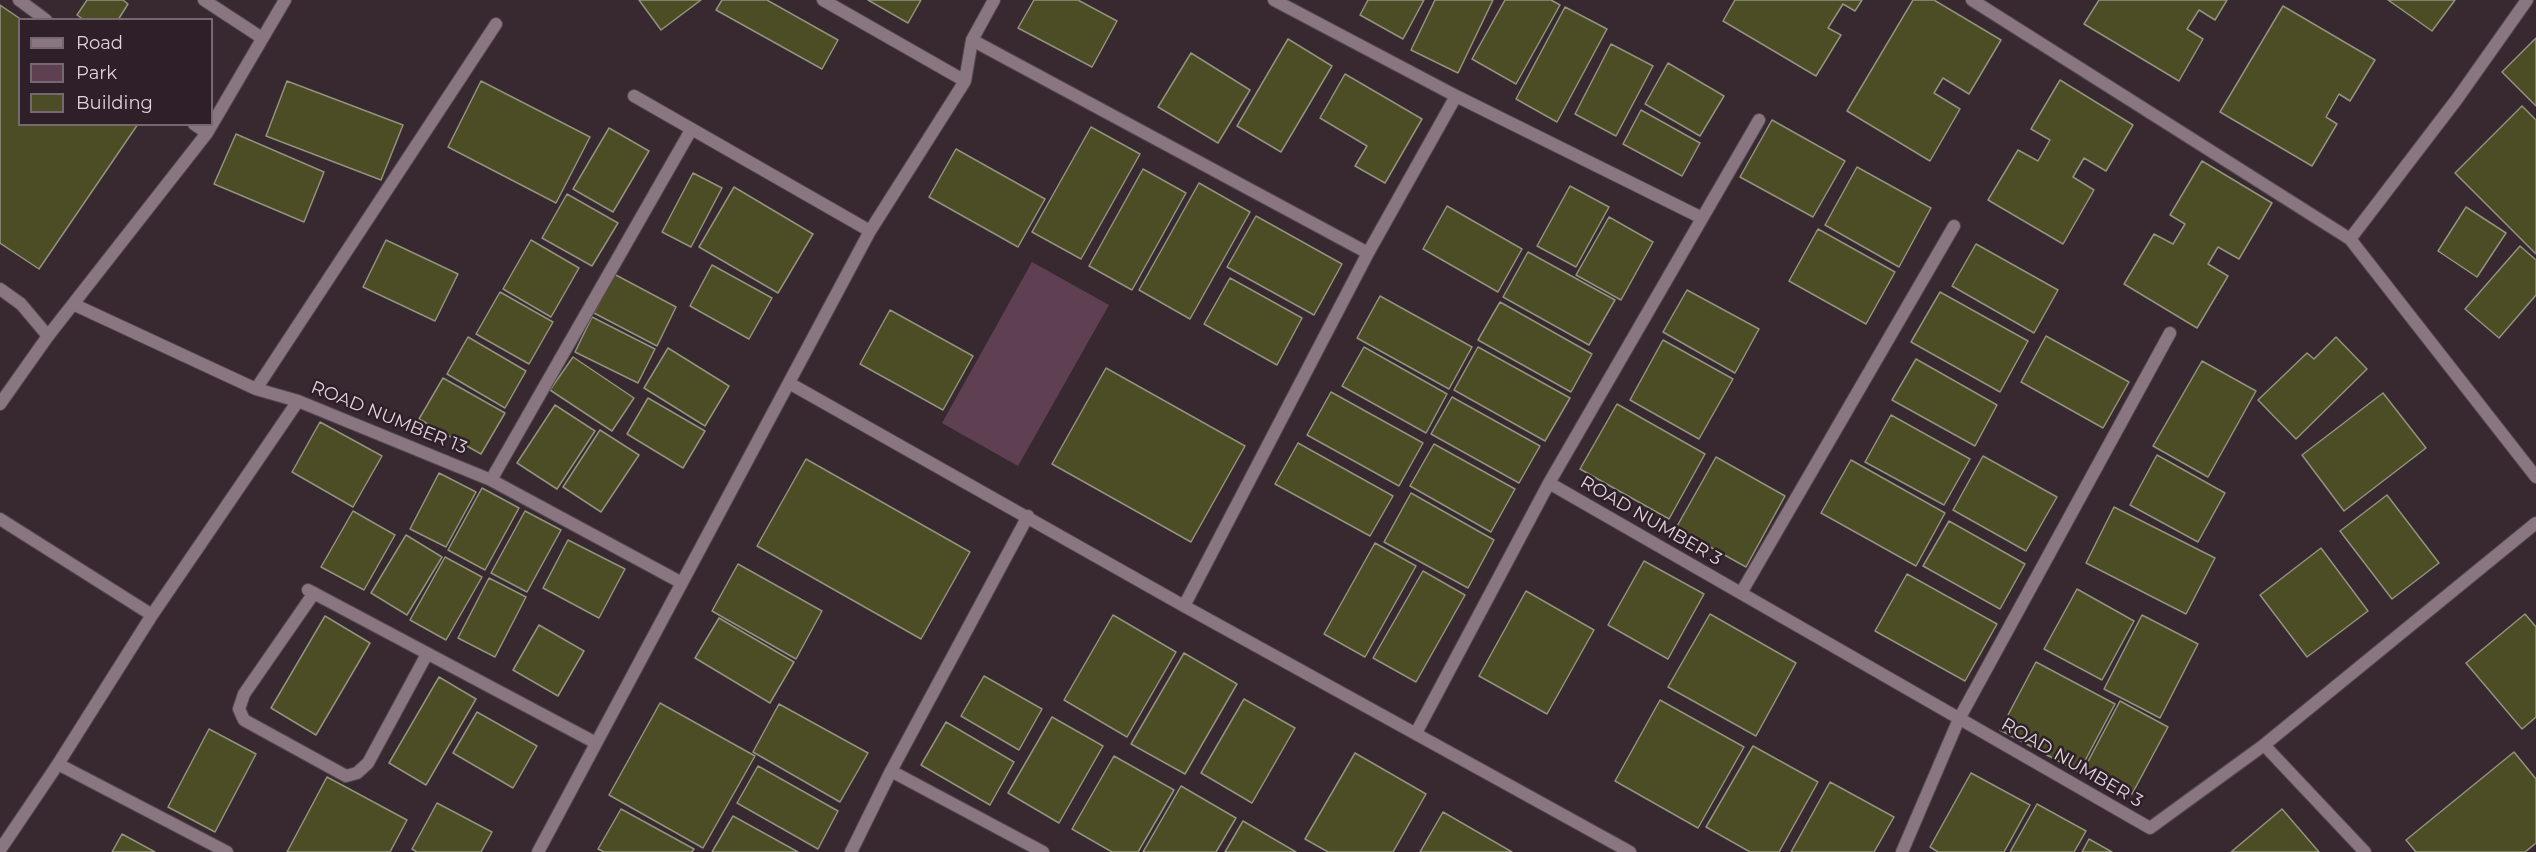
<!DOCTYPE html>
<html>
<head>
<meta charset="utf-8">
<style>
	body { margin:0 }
	#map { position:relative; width:2536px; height:852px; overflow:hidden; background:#382931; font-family:Montserrat,sans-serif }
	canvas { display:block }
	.legend { position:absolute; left:18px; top:18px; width:195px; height:108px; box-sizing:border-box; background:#2e1f28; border:2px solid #75686f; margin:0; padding:8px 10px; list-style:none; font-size:18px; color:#dfd5da }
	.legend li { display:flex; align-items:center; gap:12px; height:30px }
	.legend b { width:30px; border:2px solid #75686f }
</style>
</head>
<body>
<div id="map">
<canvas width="2536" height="852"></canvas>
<ul class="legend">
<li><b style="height:8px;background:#897680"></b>Road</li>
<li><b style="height:16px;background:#5f3f52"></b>Park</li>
<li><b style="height:16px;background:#4c4d24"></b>Building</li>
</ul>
</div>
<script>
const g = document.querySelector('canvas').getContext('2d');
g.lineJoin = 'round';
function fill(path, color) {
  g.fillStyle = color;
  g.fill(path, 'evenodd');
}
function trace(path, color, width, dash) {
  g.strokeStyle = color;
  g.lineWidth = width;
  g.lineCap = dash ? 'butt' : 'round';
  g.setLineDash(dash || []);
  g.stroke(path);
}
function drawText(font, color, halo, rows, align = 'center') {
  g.font = font + ' Montserrat,sans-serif';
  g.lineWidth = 5;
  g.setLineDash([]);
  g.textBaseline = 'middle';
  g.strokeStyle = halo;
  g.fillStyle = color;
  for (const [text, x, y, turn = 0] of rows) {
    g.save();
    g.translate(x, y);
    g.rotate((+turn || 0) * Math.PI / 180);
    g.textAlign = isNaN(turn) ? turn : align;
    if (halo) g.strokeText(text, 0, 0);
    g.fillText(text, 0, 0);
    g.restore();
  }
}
fill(new Path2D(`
	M1032 262 1109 305 1018 466 942 423Z`), '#5f3f52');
const building = new Path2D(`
	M87 0H123L128 4 118 20H84L77 15Z
	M639 0H701L661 30Z
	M722 0H767L838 40 822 69 716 10Z
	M868 0H921L908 23Z
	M1034 0H1078L1117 21 1092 67 1018 28Z
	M1368 0H1424L1403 39 1360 15Z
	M1435 0H1493L1458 73 1411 50Z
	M1505 0H1551L1560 5 1516 84 1472 59Z
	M1735 0H1862L1855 11 1843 4 1828 28 1841 35 1816 76 1723 21Z
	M1913 0H1934L2001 40 1969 94 1943 78 1934 93 1960 109 1930 161 1847 111Z
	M2099 0H2227L2215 20 2199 10 2187 29 2203 39 2179 81 2084 24Z
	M2388 0H2455L2432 31Z
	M0 5 22 20H20V124H138L39 269 0 243Z
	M2283 6 2375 60 2350 101 2339 94 2326 117 2337 124 2312 166 2220 112Z
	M1565 7 1607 29 1557 122 1516 99Z
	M2536 38V106L2502 72Z
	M1288 39 1332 66 1281 152 1237 126Z
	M1611 44 1653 66 1616 136 1575 114Z
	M1191 53 1250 90 1218 143 1158 107Z
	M1668 63 1724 96 1700 136 1645 104Z
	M1345 74 1422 119 1385 183 1355 166 1367 146 1320 118Z
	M2060 80 2133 125 2106 171 2084 158 2073 177 2094 190 2063 244 1988 200 2018 150 2038 161 2050 140 2031 129Z
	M287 81 403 125 381 180 266 136Z
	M481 81 590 137 556 203 448 147Z
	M2522 106 2536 120V254L2455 173Z
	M1641 110 1700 143 1682 176 1623 144Z
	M1772 120 1845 161 1813 217 1740 177Z
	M1091 127 1140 154 1081 259 1032 232Z
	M609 128 649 151 613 212 573 189Z
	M236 134 324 172 304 222 214 184Z
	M956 149 1045 199 1018 247 929 197Z
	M2202 161 2272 203 2239 259 2218 247 2208 264 2228 276 2197 328 2124 284 2154 234 2173 244 2185 224 2170 215Z
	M1857 167 1931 208 1899 267 1825 225Z
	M1143 169 1186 193 1132 290 1089 266Z
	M693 173 722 188 691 247 662 232Z
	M1199 183 1250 212 1190 319 1139 290Z
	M1570 186 1609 207 1576 267 1537 246Z
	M734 187 813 234 778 293 699 247Z
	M567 194 618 223 592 266 542 238Z
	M1447 206 1522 249 1498 292 1423 249Z
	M2466 207 2506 233 2477 277 2438 251Z
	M1256 216 1342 264 1314 315 1227 267Z
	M1609 217 1653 242 1621 300 1576 275Z
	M1818 229 1895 272 1866 324 1789 281Z
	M386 240 458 274 435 321 363 287Z
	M531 240 579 268 551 317 503 289Z
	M1976 244 2058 290 2034 333 1952 286Z
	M2520 246 2536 260V295L2499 338 2465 309Z
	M1528 252 1615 300 1589 345 1503 297Z
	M712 265 772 298 749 339 690 306Z
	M614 274 676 307 657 346 594 313Z
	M1230 278 1302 318 1277 365 1204 324Z
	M1687 290 1759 329 1735 373 1663 332Z
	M500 292 553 322 529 364 476 334Z
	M1940 292 2028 341 2000 392 1911 342Z
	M1380 296 1472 347 1449 389 1357 338Z
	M1500 302 1592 354 1571 392 1478 340Z
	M890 310 973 356 943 410 860 364Z
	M592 317 655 349 638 383 575 352Z
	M2046 336 2129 382 2103 428 2021 382Z
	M468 337 526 371 505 408 447 374Z
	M2336 337 2367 369 2296 439 2258 400 2307 353 2314 359Z
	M1663 340 1733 379 1699 439 1630 400Z
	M1364 347 1447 394 1426 433 1342 386Z
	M1478 347 1570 398 1545 441 1454 390Z
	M668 348 729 386 705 426 644 388Z
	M573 357 634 398 612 431 550 390Z
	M1916 359 1997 405 1975 446 1892 400Z
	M2202 361 2256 391 2208 477 2153 446Z
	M1106 368 1245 446 1191 542 1052 464Z
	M443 378 505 413 481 454 419 419Z
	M1331 392 1423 443 1399 486 1307 435Z
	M2383 393 2426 448 2344 511 2302 455Z
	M1452 397 1540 446 1519 483 1431 434Z
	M648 398 705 431 683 468 627 434Z
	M1617 404 1705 454 1669 519 1580 469Z
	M555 405 595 431 557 489 517 463Z
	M1891 415 1970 459 1944 505 1865 462Z
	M320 422 382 456 353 507 292 472Z
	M600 430 639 455 601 512 563 487Z
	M1298 443 1393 496 1370 536 1275 484Z
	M1434 444 1515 489 1491 532 1410 486Z
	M2157 455 2225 493 2198 542 2130 505Z
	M1983 456 2057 497 2026 551 1953 510Z
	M1716 457 1785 496 1746 567 1676 528Z
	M806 459 970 552 921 639 757 546Z
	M1851 460 1945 513 1916 566 1821 513Z
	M439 473 476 492 446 547 410 529Z
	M482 488 519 508 485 570 448 550Z
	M1411 493 1494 540 1468 588 1384 542Z
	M2387 495 2439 563 2392 599 2340 531Z
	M2114 507 2215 558 2186 614 2086 563Z
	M353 511 395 535 364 590 321 567Z
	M525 511 561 530 527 592 491 573Z
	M1949 521 2025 564 2000 609 1923 566Z
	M406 535 442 557 407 615 371 593Z
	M568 540 625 569 599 618 543 588Z
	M1375 543 1416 566 1365 657 1324 634Z
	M2321 548 2368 611 2307 657 2260 595Z
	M445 557 482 577 446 640 410 620Z
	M1644 561 1704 594 1668 659 1608 625Z
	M738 564 822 611 796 659 712 611Z
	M1423 571 1465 595 1416 682 1373 658Z
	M1907 574 1997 624 1965 681 1875 631Z
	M489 578 526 597 495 657 458 638Z
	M2077 589 2134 621 2102 680 2044 649Z
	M1526 591 1594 630 1547 714 1479 676Z
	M1710 614 1796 663 1756 736 1668 687Z
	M2525 614 2536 627V717L2522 729 2466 663Z
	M1113 615 1176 652 1127 737 1064 700Z
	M2142 615 2198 644 2160 718 2104 689Z
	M325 616 370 643 316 735 271 708Z
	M719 618 794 662 770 703 695 658Z
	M539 625 584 651 558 696 513 670Z
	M1184 653 1237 684 1185 774 1131 744Z
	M2036 662 2115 704 2079 772 2000 730Z
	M984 676 1042 709 1019 750 961 716Z
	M439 677 476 699 426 785 389 763Z
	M1244 699 1295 728 1252 803 1201 773Z
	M1660 700 1744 747 1698 828 1615 781Z
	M2120 701 2168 727 2132 794 2084 769Z
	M660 703 755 756 703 848 609 795Z
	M779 704 868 753 840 802 753 752Z
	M477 712 537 746 513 788 453 753Z
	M1052 717 1103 746 1059 823 1008 793Z
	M946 722 1014 762 990 805 921 765Z
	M209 729 256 754 215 832 168 807Z
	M1753 746 1818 782 1779 852H1750L1706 827Z
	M2514 752 2536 779V843L2525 852H2416L2406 840Z
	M1355 753 1426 794 1393 852H1328L1305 839Z
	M1114 756 1174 790 1138 852H1112L1072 829Z
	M758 766 838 811 818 849 737 803Z
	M1971 773 2030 805 2004 852H1938L1930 847Z
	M327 777 407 820 390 852H287Z
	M1830 782 1894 817 1874 852H1791Z
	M1181 786 1236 818 1216 852H1143Z
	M437 803 492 832 481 852H417L412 849Z
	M2037 804 2086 831 2074 852H2010Z
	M621 809 694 849 692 852H604L598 849Z
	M2282 809 2319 852H2231Z
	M1443 812 1512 852H1420Z
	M733 816 798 852H712Z
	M1243 821 1296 852H1225Z
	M122 834 155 852H112Z
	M2089 839 2112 852H2082Z`);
fill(building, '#4c4d24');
trace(building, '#91927f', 1.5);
const service = new Path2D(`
	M0 289 21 304 48 336`);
const minor = new Path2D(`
	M19 0 46 20
	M204 0 262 38
	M823 0 965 81
	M1274 0 1456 96 1702 218
	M1972 0 2350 239 2536 477
	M972 40 1368 253
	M634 96 870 231
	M194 124 207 133
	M2350 239 2457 99 2527 0
	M75 305 256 389 298 401 491 480 682 583
	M789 383 1184 606 1630 852
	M256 389 496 24
	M0 404 48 336 207 133 285 0
	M491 480 691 130
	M1549 483 2150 828 2264 745 2536 523
	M0 519 152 615
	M308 590 596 743
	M314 593 244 694 239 709 244 720 346 776 357 773 368 763 427 654
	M1741 593 1954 226
	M1184 606 1368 253 1456 96
	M1416 733 1549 483 1759 120
	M2264 745 2365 852
	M58 764 227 852
	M891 771 1043 852
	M0 850 58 764 152 615 298 401
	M538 852 870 231 965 81 972 40 994 0
	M851 852 891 771 1028 516
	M1902 852 1959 719 2170 333`);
trace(service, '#55484f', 14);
trace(minor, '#55484f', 14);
trace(service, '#897680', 12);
trace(minor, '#897680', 12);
drawText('18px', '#dfd5da', '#2e1f28', [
	["ROAD NUMBER 13",389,418,22],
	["ROAD NUMBER 3",1651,521,30],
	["ROAD NUMBER 3",2072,763,30]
]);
</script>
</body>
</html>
